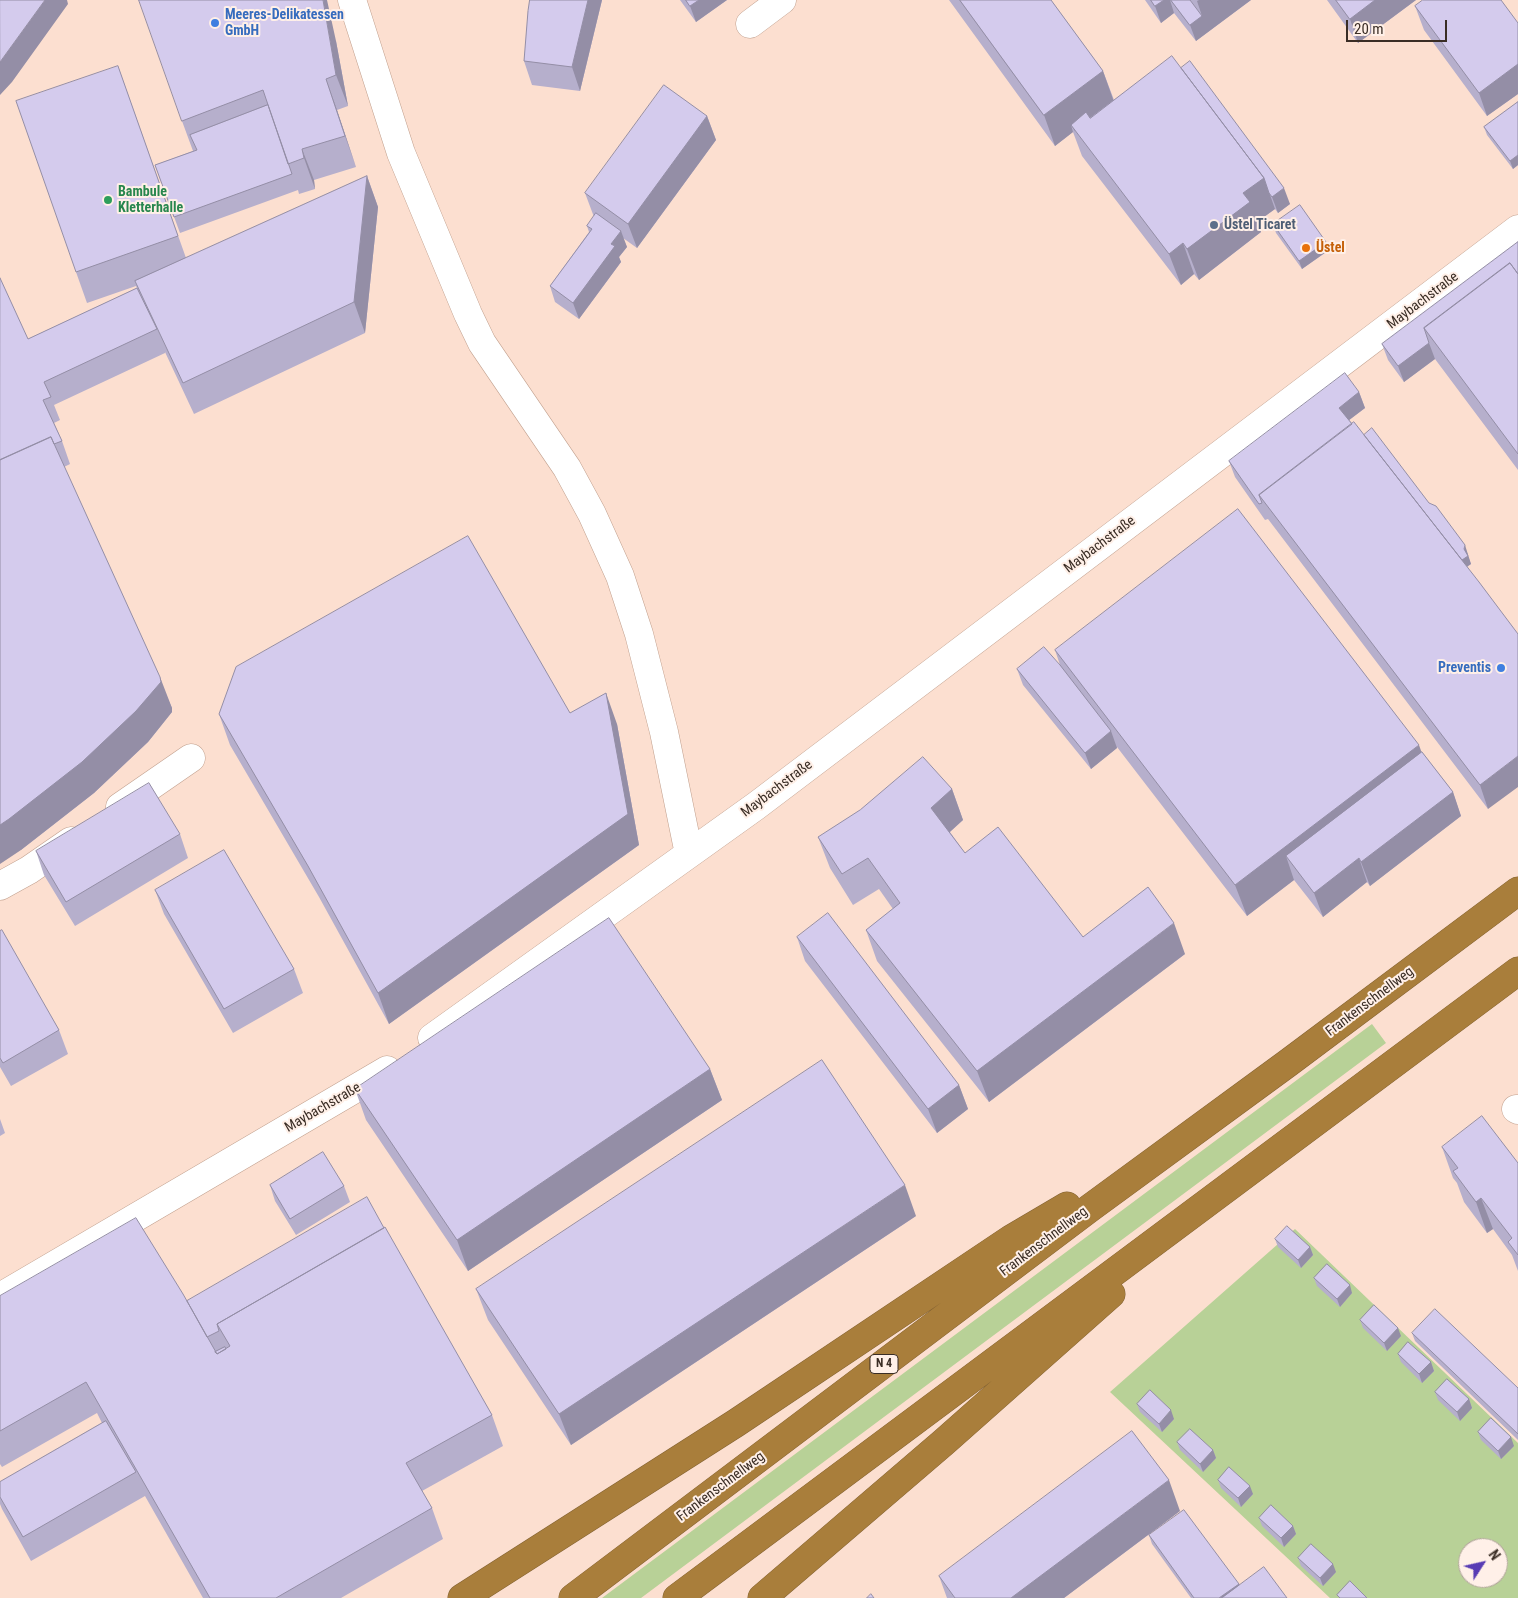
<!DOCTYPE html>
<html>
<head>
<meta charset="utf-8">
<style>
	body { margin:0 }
	#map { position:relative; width:1518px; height:1598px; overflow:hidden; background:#fcdfd0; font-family:"Roboto Condensed",sans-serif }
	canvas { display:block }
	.north { position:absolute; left:1458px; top:1538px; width:50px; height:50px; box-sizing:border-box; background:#fff0e8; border:1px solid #b0a29a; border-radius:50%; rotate:55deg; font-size:14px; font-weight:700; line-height:20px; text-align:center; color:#3a2d25 }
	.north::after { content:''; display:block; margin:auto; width:18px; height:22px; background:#583cb4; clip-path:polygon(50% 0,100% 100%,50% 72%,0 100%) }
	.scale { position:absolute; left:1346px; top:20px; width:101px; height:22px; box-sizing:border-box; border:2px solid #3a2d25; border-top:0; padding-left:6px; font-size:15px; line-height:18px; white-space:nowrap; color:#3a2d25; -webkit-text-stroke:4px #fff0e8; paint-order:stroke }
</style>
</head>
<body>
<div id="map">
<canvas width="1518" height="1598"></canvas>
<div class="north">N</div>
<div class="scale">20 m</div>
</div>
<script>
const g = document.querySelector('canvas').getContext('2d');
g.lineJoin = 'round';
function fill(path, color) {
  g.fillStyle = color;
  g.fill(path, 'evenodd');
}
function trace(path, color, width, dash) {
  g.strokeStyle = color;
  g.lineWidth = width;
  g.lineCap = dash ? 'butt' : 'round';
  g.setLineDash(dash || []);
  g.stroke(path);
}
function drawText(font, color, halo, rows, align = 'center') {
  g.font = font + ' "Roboto Condensed",sans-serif';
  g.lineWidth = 4;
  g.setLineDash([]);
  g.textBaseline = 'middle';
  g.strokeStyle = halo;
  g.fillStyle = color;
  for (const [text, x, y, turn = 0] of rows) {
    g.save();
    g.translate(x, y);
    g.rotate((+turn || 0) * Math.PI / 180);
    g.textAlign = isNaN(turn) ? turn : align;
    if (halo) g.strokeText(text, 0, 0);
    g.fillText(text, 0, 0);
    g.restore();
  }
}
fill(new Path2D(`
	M1372 1024 1386 1043 641 1598H602Z
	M1295 1229 1518 1443V1598H1330L1110 1392ZM1468 1548H1498V1578H1468Z`), '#b8d197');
const minor = new Path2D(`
	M352 0 401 153 468 314 482 343 567 468 592 514 620 576 639 634 664 732 689 854
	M750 24 782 0
	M120 807 191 758
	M0 886 29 870 71 841
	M432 1038 756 806 1518 229
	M1516 1109 1518 1110
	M0 1297 387 1070`);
const highway = new Path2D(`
	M462 1598 736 1423 1011 1239 1067 1206
	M573 1598 1090 1208 1288 1063 1518 891
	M677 1598 1518 971
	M762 1598 944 1442 1111 1294`);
trace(minor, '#c1a08e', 29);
trace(highway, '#826233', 29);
trace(minor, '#fff', 28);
trace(highway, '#a97e3b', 28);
fill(new Path2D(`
	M530 0H602L580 91 532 85 524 61Z
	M680 0H727L696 22Z
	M949 0H1051L1103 71 1114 100 1181 68 1290 204 1278 213 1275 209 1257 222 1261 232 1199 280 1194 274 1181 285 1082 156 1073 132 1055 146Z
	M1145 0H1251L1196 41 1174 13 1161 23Z
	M1327 0H1416L1358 43Z
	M1415 6 1518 23V94L1487 116 1424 30Z
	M336 41 348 106 337 110 356 167 314 180 315 189 299 194 298 190 180 233 155 165 193 151 182 121Z
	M118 66 186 258 367 176 378 207 365 333 194 414 165 352V353L54 405 60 420 54 423 62 441 70 464 64 467 172 708V712L148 742 94 793 21 850 28 339 137 288 136 286 87 303 76 272Z
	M1518 102V165L1513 169 1487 135 1484 127Z
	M707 116 716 140 637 248 623 238 627 247 619 257 621 262 579 319 555 302 550 286 589 232 587 226 594 217 585 193Z
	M1273 224 1329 250 1302 269 1276 233Z
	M1518 242V470L1435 359 1404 382 1388 360 1382 344Z
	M1359 392 1365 408 1349 420 1364 435 1468 554V556L1471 564 1467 567 1488 809 1268 519 1265 520 1235 477 1229 461Z
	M1055 650 1422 752 1453 792 1461 816 1370 886 1367 882 1323 917 1294 880 1247 916 1117 747V748L1091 769 1023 685 1017 669 1060 665Z
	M570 713 617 724 639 845 389 1024 319 897 230 745 219 714Z
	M952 789 963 820 950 832 965 853 1083 937 1185 954 989 1102 877 961 866 930 893 909 879 889 853 905 830 868 818 837Z
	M180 834 188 858 75 926 44 875 36 851Z
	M155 890 294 969 303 993 233 1033 164 914Z
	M0 931 59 1030 68 1054 11 1086 0 1067Z
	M797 937 959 1085 968 1109 937 1133 805 961Z
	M710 1069 722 1100 468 1271 366 1120 355 1089Z
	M0 1119 5 1133 0 1136Z
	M1442 1147 1518 1163V1271L1512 1255 1493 1229 1487 1233 1464 1202 1457 1183 1453 1178Z
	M270 1185 344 1186 350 1202 296 1235 275 1201Z
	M916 1216 571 1445 488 1320 476 1289Z
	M384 1228 492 1415 503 1446 422 1491 432 1508 443 1539 341 1598H203L145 1496 31 1561 2 1509 0 1504V1482L102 1423 97 1413 2 1467 0 1464V1296L187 1301Z
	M1275 1239 1310 1247 1313 1255 1301 1268 1278 1247Z
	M1314 1278 1352 1293 1340 1307 1317 1286Z
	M1360 1320 1401 1336 1387 1351 1363 1328Z
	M1412 1333 1518 1388V1440L1415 1341Z
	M1398 1354 1431 1362 1434 1371 1422 1383 1401 1362Z
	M1435 1392 1469 1399 1472 1408 1460 1421 1438 1400Z
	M1137 1404 1174 1419 1162 1432 1140 1412Z
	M1478 1432 1514 1446 1501 1459 1481 1440Z
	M1177 1442 1213 1450 1216 1458 1203 1472 1180 1450Z
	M1218 1480 1253 1494 1241 1507 1221 1488Z
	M1180 1511 1064 1598H947L939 1576Z
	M1259 1518 1293 1526 1296 1534 1284 1547 1262 1526Z
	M1149 1535 1239 1584V1585L1287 1598H1191L1152 1544Z
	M1298 1558 1336 1572 1323 1586 1301 1566Z`), '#b6afcc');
fill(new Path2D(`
	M45 0H67L68 4 12 82 0 95V62Z
	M323 0H327L336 41 348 106 336 75Z
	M588 0H602L580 91 572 67Z
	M699 0H727L696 22 690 6Z
	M1164 0H1170L1174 13 1161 23 1155 6Z
	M1199 0H1251L1196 41 1190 25 1202 16 1197 1Z
	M1375 0H1416L1358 43 1350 19Z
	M1518 64V94L1487 116 1479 93Z
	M1103 71 1114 102 1075 131 1071 125 1073 132 1055 146 1044 115Z
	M326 79 337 110 356 167 345 136Z
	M707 116 716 140 637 248 628 224Z
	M302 149 314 180 315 189 304 158Z
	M1518 155V165L1513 169 1510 161Z
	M367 176 378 207 365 333 354 302Z
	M1264 178 1275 209 1257 222 1261 232 1199 280 1187 249 1243 193Z
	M1284 188 1290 204 1278 213 1272 197Z
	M621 231 627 247 619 257 621 262 579 319 573 303 611 244Z
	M1326 242 1329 250 1302 269 1299 261Z
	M1183 243 1194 274 1181 285 1169 254Z
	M1429 343 1435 359 1404 382 1398 366Z
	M1359 392 1365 408 1344 424 1339 408Z
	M1465 545 1471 564 1460 571 1457 563 1464 549Z
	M160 677 172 708V712L148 742 94 793 21 850 0 864V825Z
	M606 693 617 724 639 845 389 1024 378 993Z
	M1111 731 1117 748 1091 769 1085 753Z
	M1419 745 1430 776 1286 856 1294 880 1247 916 1235 885Z
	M1518 756V787L1488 809 1480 785Z
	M952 789 963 820 942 839 931 808Z
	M1453 792 1461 816 1370 886 1361 862Z
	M1359 858 1367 882 1323 917 1314 893Z
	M1174 923 1185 954 989 1102 977 1071Z
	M710 1069 722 1100 468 1271 457 1240Z
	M959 1085 968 1109 937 1133 928 1109Z
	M905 1185 916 1216 571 1445 559 1414Z
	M1481 1198 1493 1229 1487 1233 1476 1202Z
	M1310 1247 1313 1255 1301 1268 1298 1260Z
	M1350 1285 1352 1293 1340 1307 1337 1299Z
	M1398 1328 1401 1336 1387 1351 1384 1343Z
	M1431 1362 1434 1371 1422 1383 1419 1374Z
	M1469 1399 1472 1408 1460 1421 1457 1412Z
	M1171 1410 1174 1419 1162 1432 1159 1424Z
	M1511 1437 1514 1446 1501 1459 1498 1451Z
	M1213 1450 1216 1458 1203 1472 1200 1464Z
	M1169 1480 1180 1511 1064 1598H1011Z
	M1250 1486 1253 1494 1241 1507 1238 1498Z
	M1293 1526 1296 1534 1284 1547 1281 1538Z
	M1333 1564 1336 1572 1323 1586 1320 1578Z
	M1239 1584 1242 1592 1234 1598H1219Z`), '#948ea6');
const building = new Path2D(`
	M0 0H45L0 62Z
	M139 0H323L336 75 326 79 345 136 302 149 304 158 288 164 263 90 182 121Z
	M530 0H588L572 67 524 61 528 11Z
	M686 0H699L690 6Z
	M960 0H1051L1103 71 1044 115Z
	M1151 0H1164L1155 6Z
	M1171 0H1190L1202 16 1190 25Z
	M1336 0H1375L1350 19Z
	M1423 0H1501L1518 23V64L1479 93 1415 6Z
	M1172 56 1264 178 1243 193 1250 202 1187 249 1183 243 1169 254 1071 125 1086 112 1090 118Z
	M1190 61 1284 188 1272 197 1269 193 1264 178 1181 68Z
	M118 66 178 236 76 272 16 101Z
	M664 85 707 116 628 224 585 193Z
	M1518 102V155L1510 161 1484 127Z
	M268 105 292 174 174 217 155 165 197 150 190 135Z
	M367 176 354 302 183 383 135 281Z
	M1300 205 1326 242 1299 261 1273 224Z
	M596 213 621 231 611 244 615 246 573 303 550 286 592 229 587 226Z
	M1518 242V274L1510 263 1424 328 1429 343 1398 366 1382 344Z
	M1510 263 1518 274V454L1424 328Z
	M0 278 28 339 137 288 157 329 44 382 51 397 43 400 62 441 54 444 51 437 0 460Z
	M1345 373 1359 392 1339 408 1352 424 1259 495 1262 503 1259 504 1229 461Z
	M1354 422 1479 582 1518 634V756L1480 785 1259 495Z
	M1372 428 1429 503 1436 506 1465 545 1464 549 1468 556 1462 560 1364 435Z
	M51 437 160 677 161 682 136 711 82 762 9 819 0 825V460Z
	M1238 509 1419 745 1235 885 1055 650Z
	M468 536 570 713 606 693 628 814 378 993 308 866 219 714 236 667Z
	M1044 647 1060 665 1111 731 1085 753 1017 669Z
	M1422 752 1453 792 1361 862 1359 858 1314 893 1286 856Z
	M923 757 952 789 931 808 965 853 998 827 1083 937 1148 887 1174 923 977 1071 866 930 900 903 868 858 842 874 818 837 860 810Z
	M149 783 180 834 66 902 36 851Z
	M224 850 294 969 224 1009 155 890Z
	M828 913 959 1085 928 1109 797 937Z
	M609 918 710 1069 457 1240 355 1089Z
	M2 930 59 1030 3 1063 0 1058V931Z
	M822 1060 905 1185 559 1414 476 1289Z
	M1482 1116 1518 1163V1255L1508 1242 1512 1238 1481 1198 1476 1202 1453 1171 1458 1168 1442 1147Z
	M323 1152 344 1186 290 1219 270 1185Z
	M367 1197 384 1228 217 1324 219 1331 207 1337 187 1301Z
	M136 1218 183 1294 217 1354 230 1346 217 1324 385 1227 492 1415 406 1463 432 1508 276 1598H210L86 1382 0 1431V1296Z
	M1287 1226 1310 1247 1298 1260 1275 1239Z
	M1327 1264 1350 1285 1337 1299 1314 1278Z
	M1374 1305 1398 1328 1384 1343 1360 1320Z
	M1435 1309 1518 1388V1434L1412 1333Z
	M1408 1342 1431 1362 1419 1374 1398 1354Z
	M225 1347 226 1349 217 1354 215 1352Z
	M1447 1379 1469 1399 1457 1412 1435 1392Z
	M1150 1390 1171 1410 1159 1424 1137 1404Z
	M1491 1418 1511 1437 1498 1451 1478 1432Z
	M106 1421 136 1472 23 1537 0 1497V1482Z
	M1190 1429 1213 1450 1200 1464 1177 1442Z
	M1132 1431 1169 1480 1011 1598H955L939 1576Z
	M1229 1467 1250 1486 1238 1498 1218 1480Z
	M1271 1505 1293 1526 1281 1538 1259 1518Z
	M1184 1510 1239 1584 1219 1598H1194L1149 1535Z
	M1311 1544 1333 1564 1320 1578 1298 1558Z
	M1264 1567 1287 1598H1222Z
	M1350 1581 1367 1598H1340L1337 1595Z
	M871 1594 874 1598H867Z`);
fill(building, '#d4cbed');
trace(building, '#948ea6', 1);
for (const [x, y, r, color] of [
	[215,23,5,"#3f7fe0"],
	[108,200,5,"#2e9e5b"],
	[1214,225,5,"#5c6f8a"],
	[1306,248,5,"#e8710a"],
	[1501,668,5,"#3f7fe0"]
]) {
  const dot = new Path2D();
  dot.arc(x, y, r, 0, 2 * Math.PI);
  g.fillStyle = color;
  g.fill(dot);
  trace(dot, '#fff0e8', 2);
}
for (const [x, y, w] of [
	[884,1364,28]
]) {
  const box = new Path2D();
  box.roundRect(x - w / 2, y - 9.5, w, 19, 4);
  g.fillStyle = '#fff0e8';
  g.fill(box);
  trace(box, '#3a2d25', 1);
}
drawText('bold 12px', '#3a2d25', null, [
	["N 4",884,1364]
]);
drawText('bold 14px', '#366cbe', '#fff0e8', [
	["Meeres-Delikatessen",225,15],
	["GmbH",225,31],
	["Preventis",1491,668,"right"]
], 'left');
drawText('bold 14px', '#27864d', '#fff0e8', [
	["Bambule",118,192],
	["Kletterhalle",118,208]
], 'left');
drawText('bold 14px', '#4e5e75', '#fff0e8', [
	["Üstel Ticaret",1224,225]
], 'left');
drawText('bold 14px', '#c56008', '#fff0e8', [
	["Üstel",1316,248]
], 'left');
drawText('14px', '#3a2d25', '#fff0e8', [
	["Maybachstraße",1423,301,-37],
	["Maybachstraße",1100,545,-37],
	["Maybachstraße",777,789,-37],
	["Frankenschnellweg",1370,1002,-37],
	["Maybachstraße",323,1108,-30],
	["Frankenschnellweg",1044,1242,-37],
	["Frankenschnellweg",721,1487,-37]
]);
</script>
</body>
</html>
